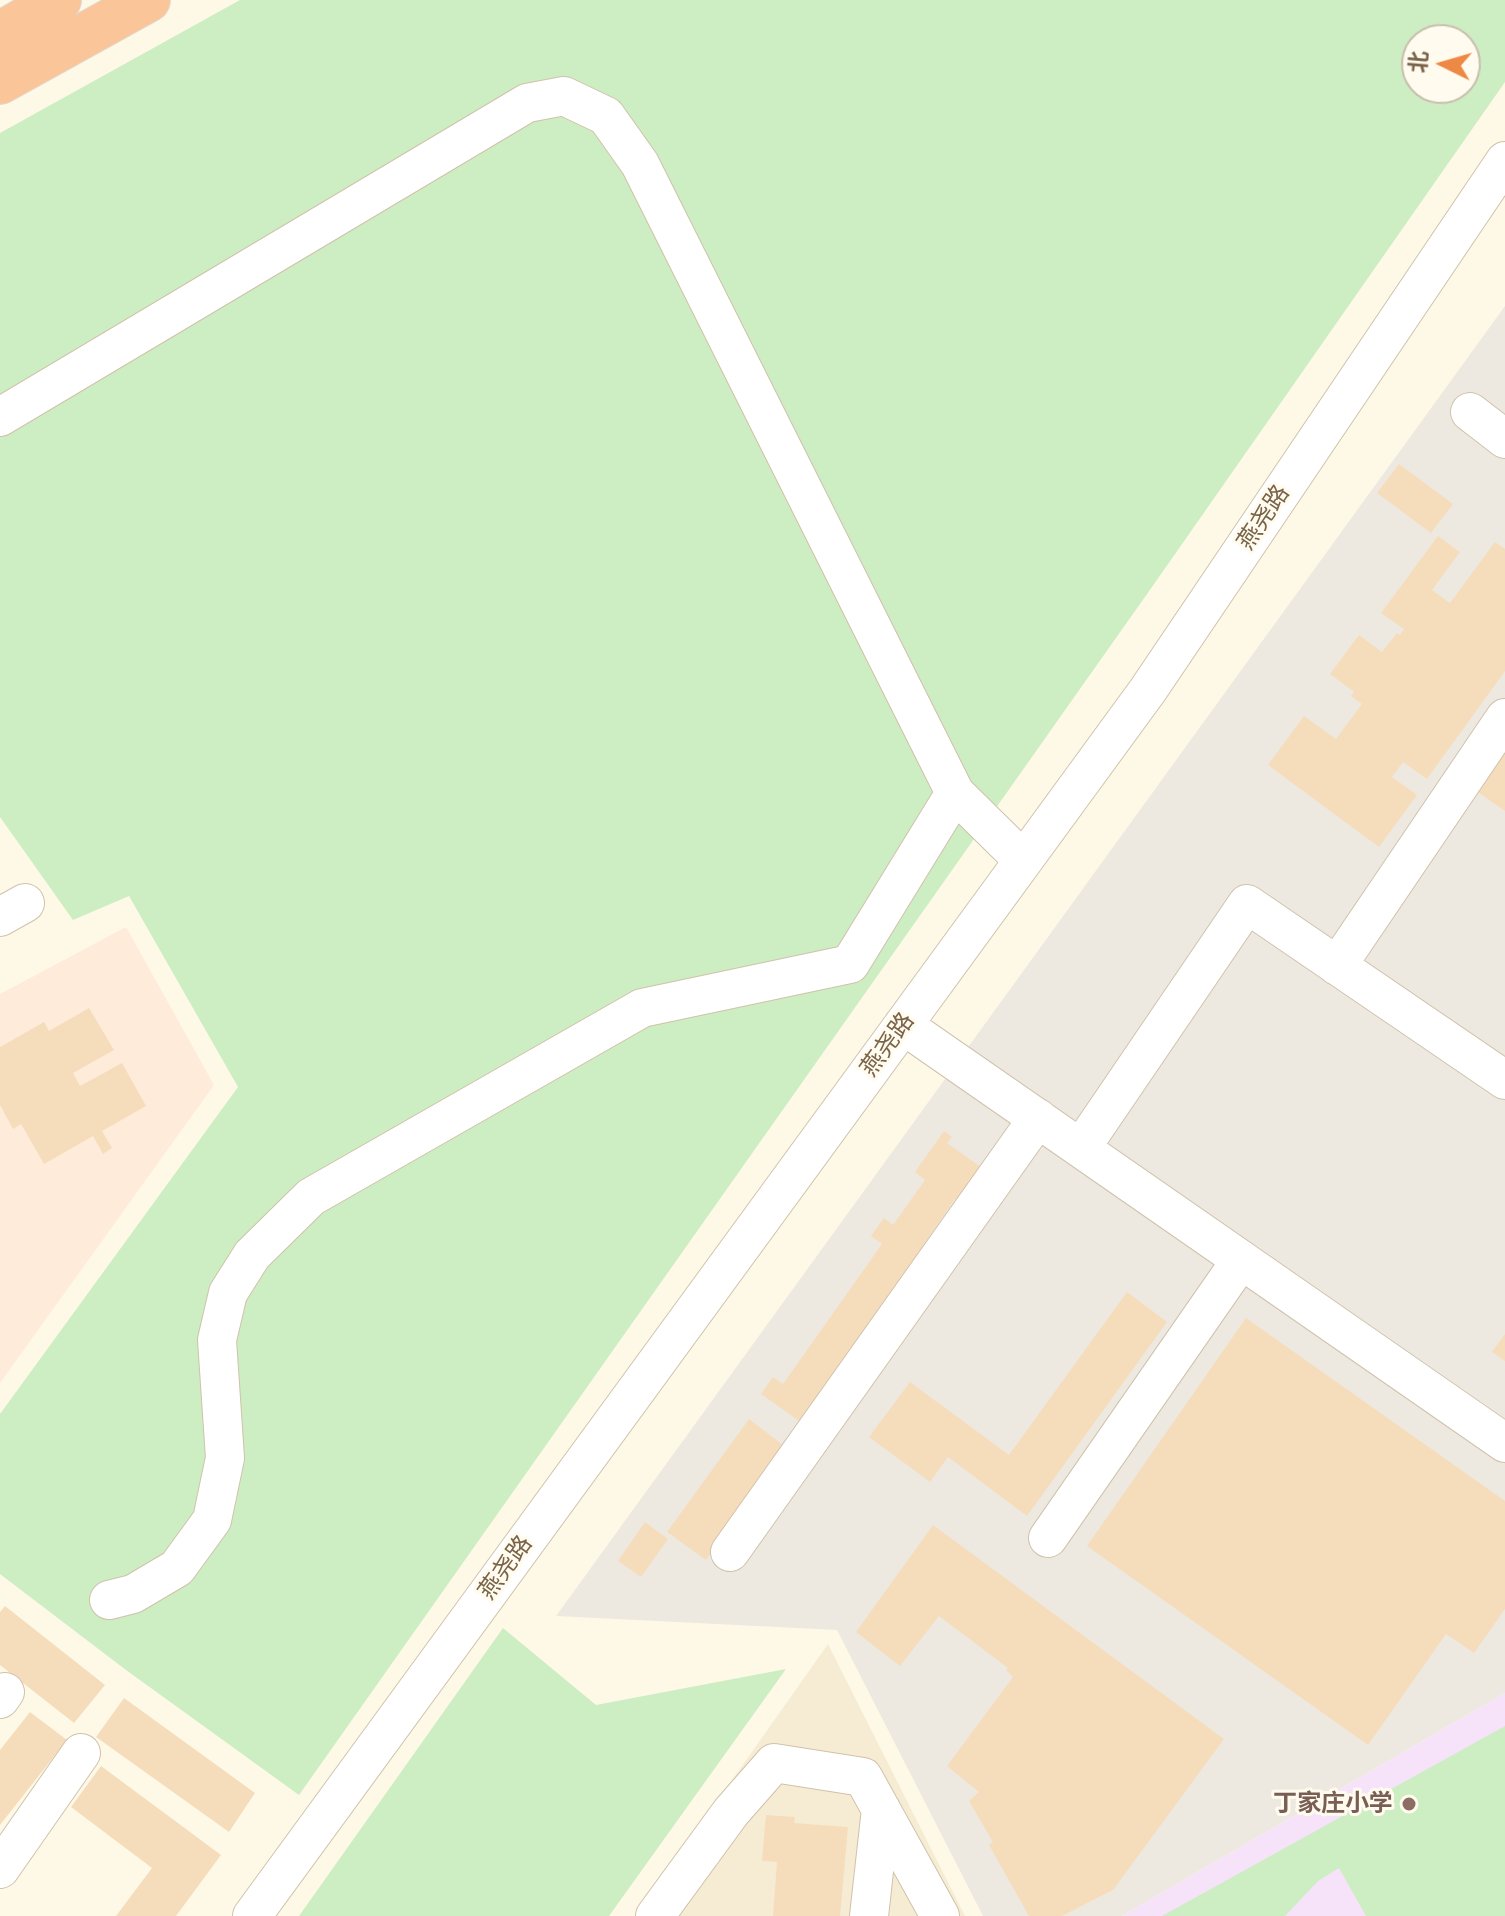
<!DOCTYPE html>
<html>
<head>
<meta charset="utf-8">
<style>
	body { margin:0 }
	#map { position:relative; width:1505px; height:1916px; overflow:hidden; background:#fef9e6; font-family:"Fira Sans Condensed","Noto Sans SC",sans-serif }
	canvas { display:block }
	.north { position:absolute; left:1401px; top:24px; width:80px; height:80px; box-sizing:border-box; background:#fffbee; border:2px solid #c9beac; border-radius:50%; rotate:275deg; font-size:22px; font-weight:700; line-height:32px; text-align:center; color:#796349 }
	.north::after { content:''; display:block; margin:auto; width:28px; height:36px; background:#ee8945; clip-path:polygon(50% 0,100% 100%,50% 72%,0 100%) }
</style>
</head>
<body>
<div id="map">
<canvas width="1505" height="1916"></canvas>
<div class="north">北</div>
</div>
<script>
const g = document.querySelector('canvas').getContext('2d');
g.lineJoin = 'round';
function fill(path, color) {
  g.fillStyle = color;
  g.fill(path, 'evenodd');
}
function trace(path, color, width, dash) {
  g.strokeStyle = color;
  g.lineWidth = width;
  g.lineCap = dash ? 'butt' : 'round';
  g.setLineDash(dash || []);
  g.stroke(path);
}
function drawText(font, color, halo, rows, align = 'center') {
  g.font = font + ' "Fira Sans Condensed","Noto Sans SC",sans-serif';
  g.lineWidth = 6;
  g.setLineDash([]);
  g.textBaseline = 'middle';
  g.strokeStyle = halo;
  g.fillStyle = color;
  for (const [text, x, y, turn = 0] of rows) {
    g.save();
    g.translate(x, y);
    g.rotate((+turn || 0) * Math.PI / 180);
    g.textAlign = isNaN(turn) ? turn : align;
    if (halo) g.strokeText(text, 0, 0);
    g.fillText(text, 0, 0);
    g.restore();
  }
}
fill(new Path2D(`
	M828 1644 965 1916H636Z`), '#f6ecd4');
fill(new Path2D(`
	M126 927 214 1085 0 1383V994Z`), '#feebda');
fill(new Path2D(`
	M1505 306V1693L1122 1916H983L837 1630 556 1616Z`), '#eee9e0');
fill(new Path2D(`
	M1505 1693V1916H1122Z`), '#f6e3fa');
fill(new Path2D(`
	M240 0H1505V82L1159 577 299 1795 126 1670 0 1574V1414L238 1087 129 896 73 920 0 817V133ZM1417 40H1465V88H1417Z
	M503 1628 596 1705 786 1669 609 1916H299Z
	M1505 1726V1916H1366L1339 1868 1318 1881 1285 1916H1162Z`), '#cdedc3');
fill(new Path2D(`
	M1399 464 1453 504 1431 533 1377 493Z
	M1438 536 1460 552 1432 590 1450 603 1495 542 1505 549V671L1427 779 1403 762 1392 777 1417 795 1379 847 1268 765 1304 716 1336 739 1362 704 1351 696 1354 692 1330 674 1359 635 1382 652 1397 633 1400 635 1404 629 1381 613Z
	M1505 740V811L1472 788Z
	M89 1008 114 1050 73 1073 80 1086 122 1063 146 1106 102 1131 112 1148 103 1154 93 1136 44 1164 21 1124 13 1129 0 1105V1047L44 1022 49 1031Z
	M944 1131 952 1137 947 1143 985 1170 961 1204 955 1199 923 1245 929 1249 805 1425 761 1394 773 1377 783 1384 882 1244 871 1236 884 1218 893 1225 925 1180 915 1172Z
	M1127 1292 1167 1322 1027 1516 948 1457 930 1482 869 1437 910 1382 1009 1455Z
	M1246 1318 1505 1501V1609L1474 1653 1446 1634 1368 1745 1087 1546Z
	M1505 1334V1361L1492 1352Z
	M749 1419 787 1448 706 1560 667 1532Z
	M645 1522 668 1539 641 1577 618 1561Z
	M933 1525 1224 1739 1113 1890 1062 1916H1029L989 1845 993 1842 969 1801 979 1792 947 1766 1013 1677 1006 1670 1008 1668 939 1616 900 1666 856 1632Z
	M5 1606 105 1685 74 1723 0 1665V1612Z
	M124 1698 255 1793 229 1832 96 1737Z
	M30 1712 67 1740 0 1825V1750Z
	M101 1766 221 1855 176 1916H116L152 1868 71 1807Z
	M766 1815 795 1817 794 1823 848 1827 840 1916H773L777 1862 762 1861Z`), '#f5ddbc');
const minor = new Path2D(`
	M1470 412 1505 439
	M0 417 527 103 564 96 606 116 640 164 955 793 1023 860
	M0 917 25 903
	M1337 966 1505 718
	M903 1025 1505 1443
	M1081 1148 1247 904 1505 1080
	M1048 1538 1241 1260
	M730 1552 1038 1118
	M109 1600 133 1594 177 1568 212 1520 225 1458 217 1340 228 1293 252 1255 311 1197 642 1008 850 964 955 793
	M0 1699 5 1692
	M0 1869 81 1753
	M252 1916 1148 690 1505 161
	M655 1916 731 1812 774 1763 863 1777 940 1916
	M869 1916 881 1809`);
const highway = new Path2D(`
	M0 34 59 0
	M0 82 148 0`);
trace(minor, '#d0c2ab', 40);
trace(highway, '#dfdad3', 46);
trace(minor, '#fff', 38);
trace(highway, '#fbc59a', 44);
for (const [x, y, r, color] of [
	[1409,1804,8,"#8d6e63"]
]) {
  const dot = new Path2D();
  dot.arc(x, y, r, 0, 2 * Math.PI);
  g.fillStyle = color;
  g.fill(dot);
  trace(dot, '#fffbee', 3);
}
drawText('24px', '#796349', '#fffbee', [
	["燕尧路",1264,518,-56],
	["燕尧路",888,1045,-54],
	["燕尧路",506,1568,-54]
]);
drawText('bold 24px', '#785e54', '#fffbee', [
	["丁家庄小学",1393,1804]
], 'right');
</script>
</body>
</html>
